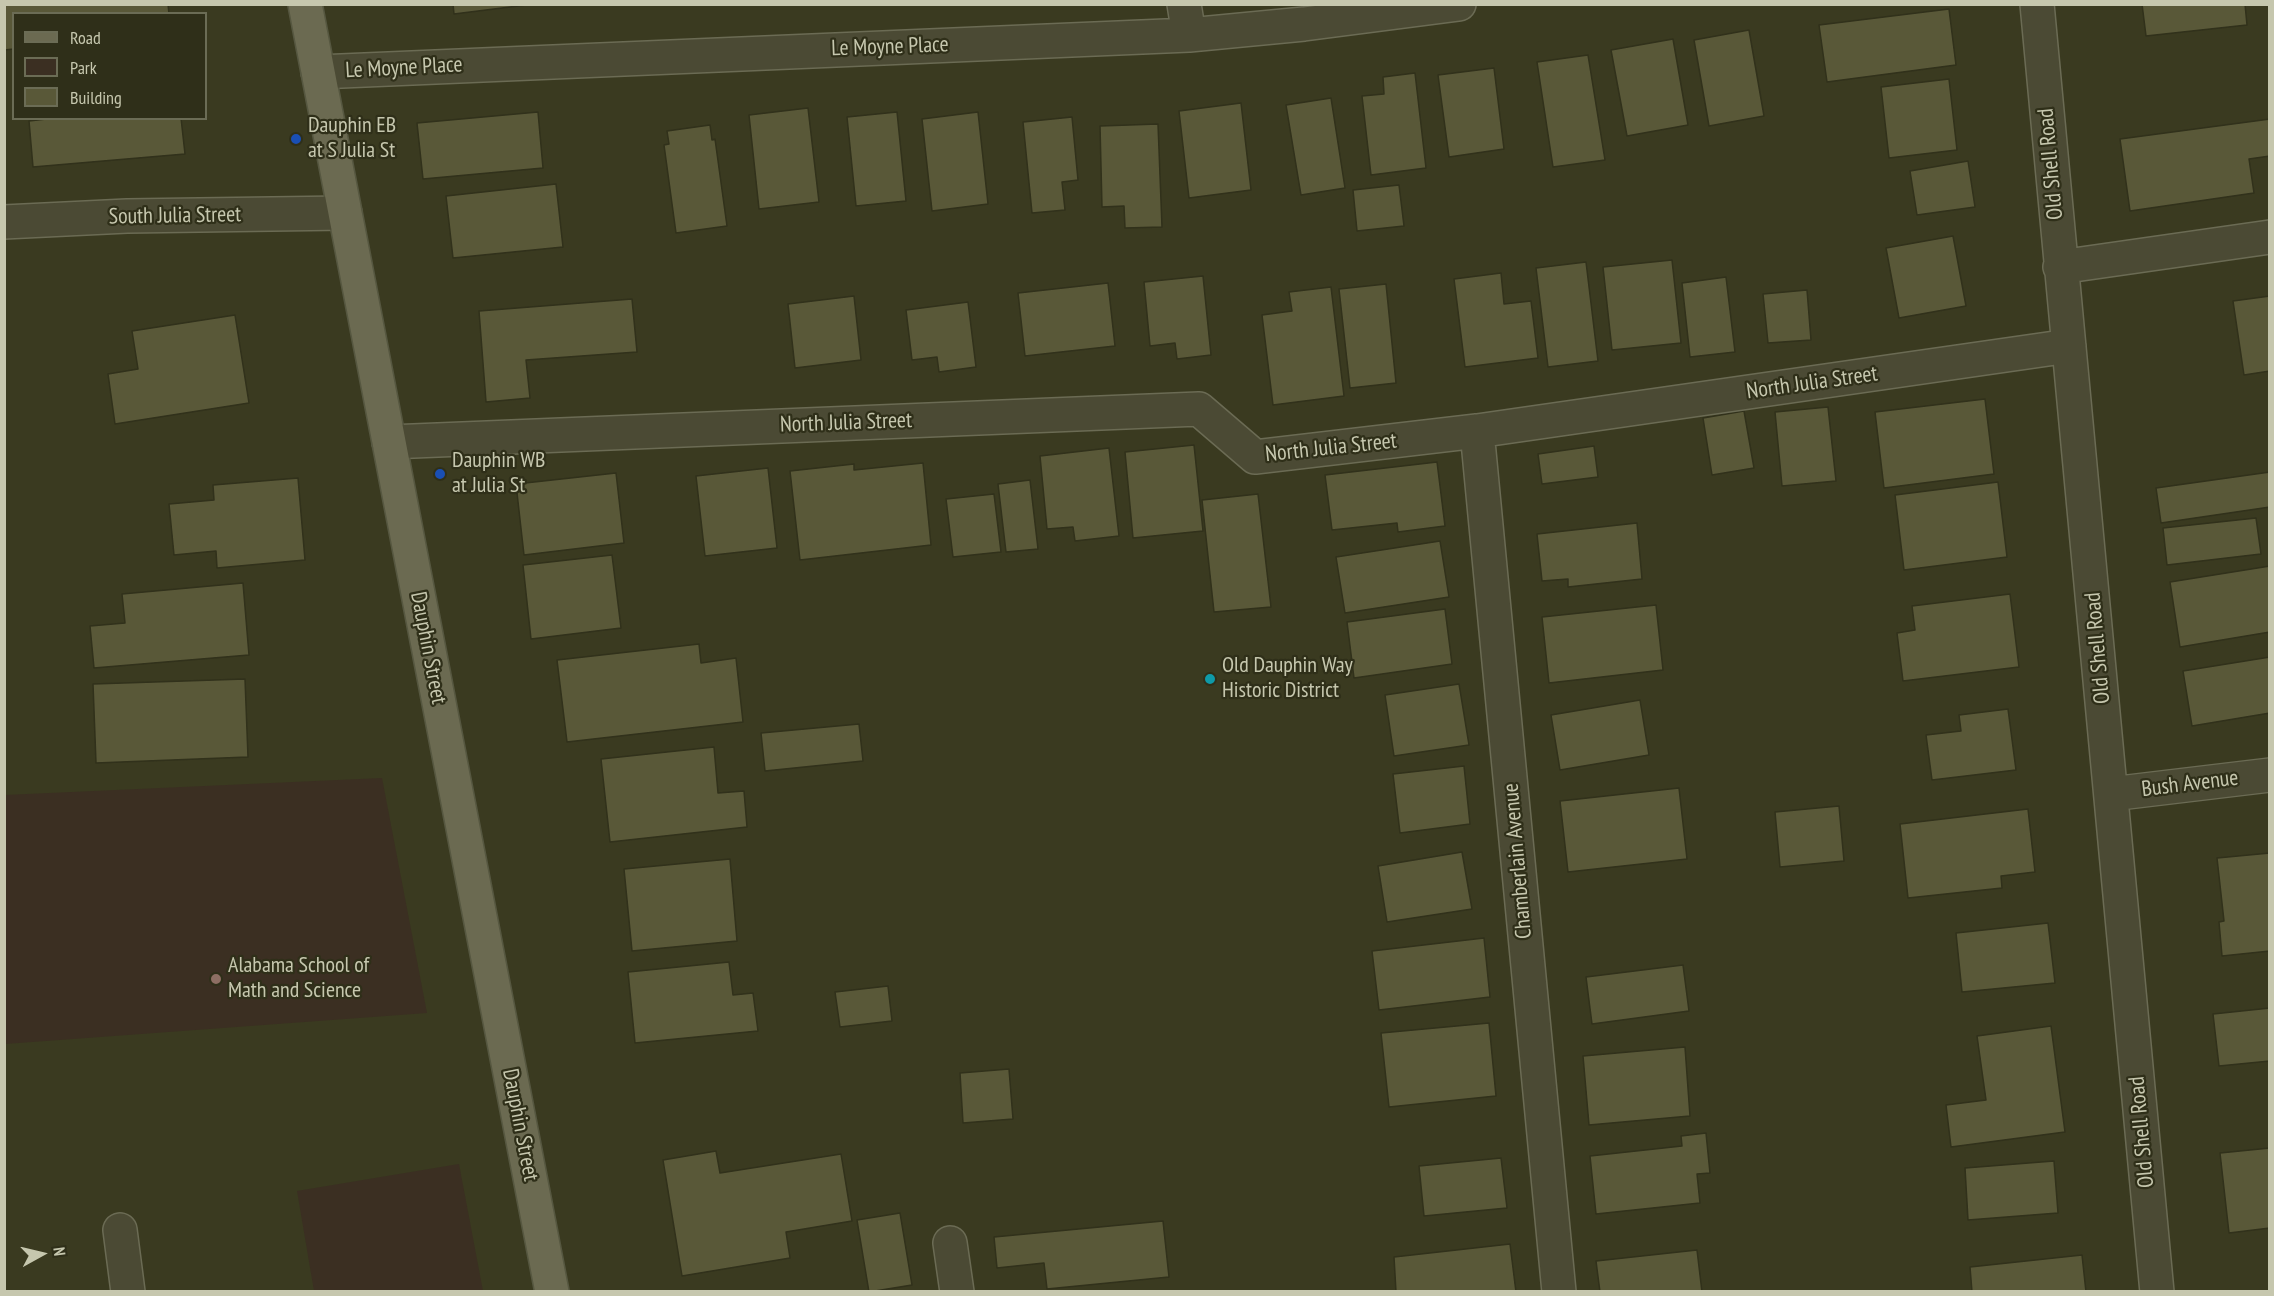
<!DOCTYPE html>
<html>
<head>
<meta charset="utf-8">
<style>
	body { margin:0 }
	#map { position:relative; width:2274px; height:1296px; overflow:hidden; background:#3a3a20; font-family:"PT Sans Narrow",sans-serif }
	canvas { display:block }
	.frame { position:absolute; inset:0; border:6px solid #c6c7ae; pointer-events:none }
	.legend { position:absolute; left:12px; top:12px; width:195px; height:108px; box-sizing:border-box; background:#2f2f19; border:2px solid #6b6c55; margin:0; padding:8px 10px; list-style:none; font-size:18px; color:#c6c7ae }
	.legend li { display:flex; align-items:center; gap:12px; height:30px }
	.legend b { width:30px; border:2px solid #6b6c55 }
	.north { position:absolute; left:12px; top:1224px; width:60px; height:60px; -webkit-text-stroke:4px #2f2f19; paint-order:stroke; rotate:82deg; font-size:16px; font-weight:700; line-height:24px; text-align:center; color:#c6c7ae }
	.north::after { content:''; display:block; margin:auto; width:21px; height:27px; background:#c6c7ae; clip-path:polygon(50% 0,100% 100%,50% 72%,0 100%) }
</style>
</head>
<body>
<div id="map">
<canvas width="2274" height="1296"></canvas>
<div class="frame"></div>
<ul class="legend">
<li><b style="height:8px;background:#6b6a51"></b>Road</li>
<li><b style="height:16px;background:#3b2f22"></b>Park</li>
<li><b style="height:16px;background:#595838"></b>Building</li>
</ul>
<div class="north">N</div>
</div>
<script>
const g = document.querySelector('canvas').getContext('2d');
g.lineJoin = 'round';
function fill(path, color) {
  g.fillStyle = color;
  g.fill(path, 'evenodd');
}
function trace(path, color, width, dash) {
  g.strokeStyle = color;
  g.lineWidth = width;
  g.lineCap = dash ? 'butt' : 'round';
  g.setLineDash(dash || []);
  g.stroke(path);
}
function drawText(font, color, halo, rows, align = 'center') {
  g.font = font + ' "PT Sans Narrow",sans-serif';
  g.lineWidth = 4.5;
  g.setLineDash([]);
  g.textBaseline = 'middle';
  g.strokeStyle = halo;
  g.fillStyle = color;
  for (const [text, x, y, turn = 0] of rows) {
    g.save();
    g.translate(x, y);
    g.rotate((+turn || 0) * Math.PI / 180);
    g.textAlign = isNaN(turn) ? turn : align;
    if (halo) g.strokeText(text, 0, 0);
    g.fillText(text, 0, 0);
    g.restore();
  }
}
fill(new Path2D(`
	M382 778 427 1013 5 1044V795Z
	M459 1164 483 1291H314L297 1191Z`), '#3b2f22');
const building = new Path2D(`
	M4 4H168L169 14H14V49L4 50Z
	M453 4H534L454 14Z
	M2142 4H2245L2247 25 2146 36Z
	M1949 9 1956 65 1827 82 1819 25Z
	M1749 30 1764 116 1709 126 1694 40Z
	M1673 39 1688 125 1627 136 1611 50Z
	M1588 55 1605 160 1553 167 1537 62Z
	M1494 68 1504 149 1449 157 1438 75Z
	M1415 73 1426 168 1371 175 1362 96 1384 94 1383 77Z
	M1949 79 1957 150 1889 158 1881 87Z
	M1331 98 1345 188 1301 195 1286 105Z
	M1241 103 1251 190 1189 198 1179 111Z
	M808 108 819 202 759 209 749 115Z
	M538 112 543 168 423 179 417 123Z
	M897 112 906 201 856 206 847 117Z
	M978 112 988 204 932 211 922 119Z
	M1072 117 1078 180 1062 182 1065 210 1032 213 1023 122Z
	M55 118H181L185 154 33 167 29 121Z
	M2270 119V156L2249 159 2254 193 2130 211 2120 139Z
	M1158 124 1162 227 1125 228 1124 206 1102 207 1100 126Z
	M710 125 712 140 715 139 727 226 676 233 664 145 669 144 667 131Z
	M1968 161 1975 207 1917 215 1910 171Z
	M556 184 563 247 453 258 446 196Z
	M1399 185 1404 226 1357 231 1353 190Z
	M1953 236 1966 306 1899 318 1886 248Z
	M1672 260 1681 343 1612 350 1603 267Z
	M1586 262 1598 361 1548 367 1536 268Z
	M1501 273 1504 304 1531 301 1538 358 1465 367 1454 279Z
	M1203 276 1211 355 1177 359 1175 343 1150 346 1144 282Z
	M1726 277 1735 352 1690 357 1682 283Z
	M1108 283 1115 346 1025 356 1018 293Z
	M1386 284 1396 383 1350 388 1339 289Z
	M1331 287 1344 396 1273 405 1262 315 1292 311 1289 292Z
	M1807 290 1811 340 1768 343 1763 294Z
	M854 296 861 360 795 368 788 304Z
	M2270 296V371L2244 375 2233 301Z
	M632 299 637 352 526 360 530 398 486 402 479 311Z
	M968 302 976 367 939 372 937 357 912 360 906 310Z
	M235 315 249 403 115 424 108 374 138 369 132 331Z
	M1985 399 1994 474 1884 488 1875 412Z
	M1828 407 1836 481 1782 486 1775 412Z
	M1744 411 1754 468 1712 475 1703 418Z
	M1194 445 1203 531 1133 538 1125 452Z
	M1594 446 1598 477 1542 484 1538 454Z
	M1109 448 1119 536 1075 541 1073 527 1047 529 1040 456Z
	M1437 462 1445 526 1398 532 1397 523 1332 530 1325 475Z
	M923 463 931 545 800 560 790 471 854 464V470Z
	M768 468 777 548 705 556 696 476Z
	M2270 472V507L2161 523 2156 488Z
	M616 473 624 543 524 555 516 484Z
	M298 478 305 560 217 568 216 551 174 555 169 504 214 500 213 485Z
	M1030 480 1038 549 1006 552 998 484Z
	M1998 482 2007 557 1904 570 1895 495Z
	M994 494 1001 552 953 557 946 499Z
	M1258 494 1271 607 1214 612 1202 500Z
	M2256 518 2261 554 2167 565 2163 528Z
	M1637 523 1642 579 1568 587V579L1542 581 1537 534Z
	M1440 541 1449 597 1345 613 1336 557Z
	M612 555 621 628 531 639 523 565Z
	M2270 566V632L2180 647 2170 582Z
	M243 583 249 655 94 668 90 626 125 623 122 594Z
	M2010 594 2019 667 1903 681 1897 633 1915 630 1912 606Z
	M1656 605 1663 670 1549 683 1542 617Z
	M1445 609 1452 664 1354 678 1347 622Z
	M699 644 701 663 736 658 743 722 567 742 557 660Z
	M2270 657V713L2192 726 2183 671Z
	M245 679 248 757 96 763 93 684Z
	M1459 684 1469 745 1394 756 1385 695Z
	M1640 700 1649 755 1560 770 1551 715Z
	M2008 709 2016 770 1932 780 1926 735 1961 731 1959 715Z
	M859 724 863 761 765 771 761 733Z
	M714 747 718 793 744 791 747 827 610 842 601 759Z
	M1464 766 1470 824 1400 833 1393 774Z
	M1679 788 1687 859 1568 872 1560 801Z
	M1839 806 1844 861 1780 867 1775 812Z
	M2028 809 2035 872 2001 876 2002 888 1908 898 1900 824Z
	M1462 852 1472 909 1387 922 1378 866Z
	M2270 853V951L2222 956 2219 922 2224 921 2217 858Z
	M730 859 737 941 632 951 624 869Z
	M2048 923 2055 983 1962 992 1956 933Z
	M1484 938 1490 997 1379 1010 1372 951Z
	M729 962 733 995 753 993 758 1031 635 1043 628 972Z
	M1683 965 1689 1011 1592 1024 1586 977Z
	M888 986 892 1021 840 1027 835 992Z
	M2270 1008V1061L2219 1066 2213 1014Z
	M1489 1023 1496 1096 1389 1107 1381 1033Z
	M2051 1026 2065 1132 1951 1147 1946 1105 1986 1100 1977 1036Z
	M1685 1047 1690 1116 1589 1125 1583 1056Z
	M1009 1069 1013 1119 963 1123 960 1073Z
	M1706 1133 1710 1173 1697 1174 1700 1203 1596 1214 1590 1156 1682 1146 1681 1136Z
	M2270 1148V1228L2229 1233 2220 1153Z
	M716 1151 720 1173 841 1154 852 1221 786 1232 790 1258 682 1276 663 1160Z
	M1501 1158 1507 1208 1424 1216 1419 1166Z
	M2054 1161 2058 1213 1968 1220 1965 1168Z
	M900 1213 912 1285 869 1292 857 1220Z
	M1163 1221 1169 1277 1047 1289 1044 1263 997 1268 994 1237Z
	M1510 1244 1516 1292H1396L1394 1257Z
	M1697 1250 1702 1292H1600L1596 1261Z
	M2082 1255 2086 1292H1972L1970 1267Z`);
fill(building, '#595838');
trace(building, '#31311b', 1.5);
const minor = new Path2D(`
	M1184 4 1189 35
	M2037 4 2157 1292
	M318 72 1189 35 1304 24 1459 4
	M4 222 127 216 345 213
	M2060 267 2270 237
	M1477 431 1559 1292
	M389 442 1199 409 1255 457 1477 431 2069 346
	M2111 794 2270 775
	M120 1230 128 1292
	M950 1243 957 1292`);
const major = new Path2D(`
	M305 4 552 1292`);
trace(minor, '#6b6b54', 36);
trace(major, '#565740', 36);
trace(minor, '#4b4a34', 33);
trace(major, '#6b6a51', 33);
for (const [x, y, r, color] of [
	[296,139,6,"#1a4fb4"],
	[440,474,6,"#1a4fb4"],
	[1210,679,6,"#0f9aa8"],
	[216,979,6,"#8d6e63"]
]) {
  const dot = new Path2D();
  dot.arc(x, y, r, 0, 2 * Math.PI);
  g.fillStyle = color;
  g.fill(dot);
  trace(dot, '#2f2f19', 2);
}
drawText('22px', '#c6c7ae', '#2f2f19', [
	["Le Moyne Place",890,47,-2],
	["Le Moyne Place",404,68,-3],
	["Old Shell Road",2051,164,-95],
	["South Julia Street",175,216,-1],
	["North Julia Street",1812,383,-8],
	["North Julia Street",846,423,-2],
	["North Julia Street",1331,448,-6],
	["Dauphin Street",428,648,79],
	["Old Shell Road",2098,648,-95],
	["Bush Avenue",2190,784,-7],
	["Chamberlain Avenue",1518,861,-95],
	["Dauphin Street",520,1125,79],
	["Old Shell Road",2142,1132,-95]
]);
drawText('22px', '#c6c7ae', '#2f2f19', [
	["Dauphin EB",308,126],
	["at S Julia St",308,151],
	["Dauphin WB",452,461],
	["at Julia St",452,486],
	["Old Dauphin Way",1222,666],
	["Historic District",1222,691],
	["Alabama School of",228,966],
	["Math and Science",228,991]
], 'left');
</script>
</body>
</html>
